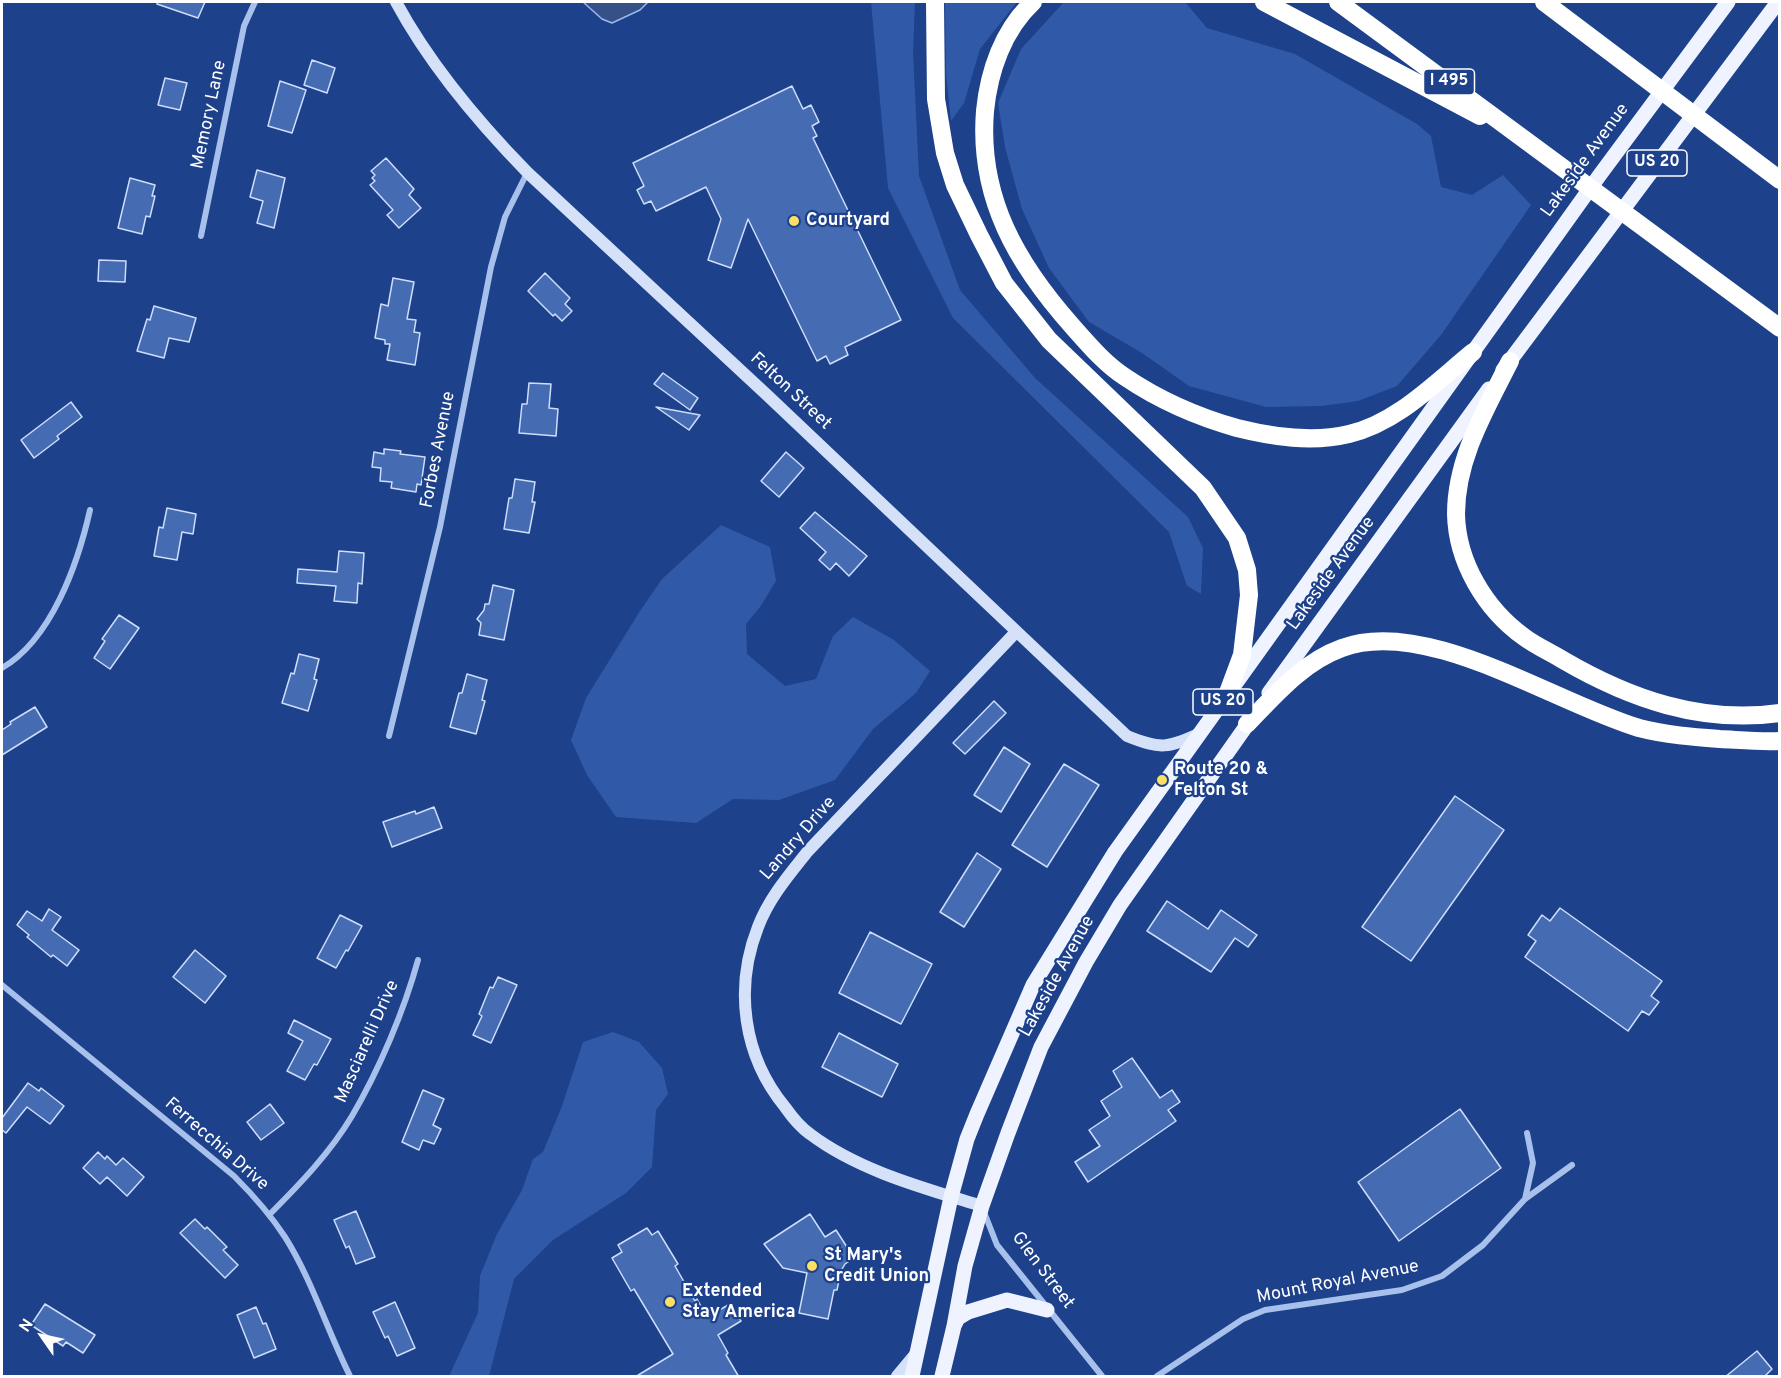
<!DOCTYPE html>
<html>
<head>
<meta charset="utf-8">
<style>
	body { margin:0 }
	#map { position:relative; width:1781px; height:1378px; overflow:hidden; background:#1d418b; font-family:Overpass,sans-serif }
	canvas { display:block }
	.frame { position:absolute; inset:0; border:3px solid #fff; pointer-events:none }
	.north { position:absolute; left:12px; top:1306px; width:60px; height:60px; -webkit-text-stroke:4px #1d418b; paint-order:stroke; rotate:304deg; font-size:16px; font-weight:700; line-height:24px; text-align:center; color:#fff }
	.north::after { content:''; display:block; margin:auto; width:21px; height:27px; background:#fff; clip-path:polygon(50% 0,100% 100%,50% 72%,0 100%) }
</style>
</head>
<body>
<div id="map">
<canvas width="1781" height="1378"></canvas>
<div class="frame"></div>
<div class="north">N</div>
</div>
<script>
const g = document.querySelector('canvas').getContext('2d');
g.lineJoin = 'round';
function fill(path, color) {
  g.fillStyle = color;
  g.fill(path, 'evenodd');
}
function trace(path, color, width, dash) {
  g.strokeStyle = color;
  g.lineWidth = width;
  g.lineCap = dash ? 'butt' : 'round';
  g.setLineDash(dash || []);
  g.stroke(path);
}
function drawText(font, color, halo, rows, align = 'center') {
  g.font = font + ' Overpass,sans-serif';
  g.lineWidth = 4.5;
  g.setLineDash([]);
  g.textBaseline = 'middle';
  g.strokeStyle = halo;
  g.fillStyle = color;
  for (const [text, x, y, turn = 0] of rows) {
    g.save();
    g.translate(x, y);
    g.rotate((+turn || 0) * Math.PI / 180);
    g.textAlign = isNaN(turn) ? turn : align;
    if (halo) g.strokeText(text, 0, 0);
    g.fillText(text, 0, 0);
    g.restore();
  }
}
fill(new Path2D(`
	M871 2H915L913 52 919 176 960 290 1035 378 1188 517 1203 548 1201 594 1187 586 1169 532 953 318 888 188Z
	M945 2H1017L980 49 964 103 951 121 946 75Z
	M1089 2H1185L1207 28 1295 54 1417 124 1431 136 1441 187 1472 195 1503 175 1531 205 1441 335 1397 386 1358 401 1322 406 1266 407 1189 386 1142 353 1089 322 1049 268 1022 209 1005 147 998 103 1021 49 1063 3Z
	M721 525 770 547 776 581 760 607 746 624 747 654 785 686 816 679 833 636 853 617 894 640 930 671 916 693 873 729 835 780 779 800 733 799 696 823 616 817 587 775 571 740 586 698 640 611 662 579Z
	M613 1032 639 1042 662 1068 668 1094 656 1110 652 1167 626 1193 553 1240 514 1279 489 1376H449L478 1313 480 1276 497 1234 522 1190 533 1159 543 1152 562 1106 583 1042Z`), '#305aa8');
const water = new Path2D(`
	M583 2H648L640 10 612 23 602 19Z`);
fill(water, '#365187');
trace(water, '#9bb9ee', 1.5);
const building = new Path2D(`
	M157 2H205L198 18 157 4Z
	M312 60 335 68 327 93 304 85Z
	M165 78 187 83 180 110 158 105Z
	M280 81 306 90 292 133 268 126Z
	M792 86 803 109 811 105 819 122 812 126 817 136 813 138 901 320 845 347 848 355 830 364 826 356 817 361 748 219 731 268 708 260 721 219 706 187 656 211 651 201 644 204 637 190 644 186 633 163Z
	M386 158 414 189 409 195 421 208 399 228 387 215 393 210 370 185 375 181 372 178 375 175 371 171Z
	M257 170 285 178 274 228 257 223 263 201 250 197Z
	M130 178 155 185 152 196H155L150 217 146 216 142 234 118 228Z
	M99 260 126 261 125 282 98 281Z
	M545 273 570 298 565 304 572 311 562 321 555 314 553 316 528 291Z
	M393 278 414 282 407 319 416 320 414 332 420 333 415 365 387 360 390 344H385V340L375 338 381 304 388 306Z
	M154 306 196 318 189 342 169 338 164 358 137 351 147 319 150 320Z
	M663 373 698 398 690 410 654 384Z
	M529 383 551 384 549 408 558 409 556 436 519 433 522 404H527Z
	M71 402 82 417 57 436 59 439 34 458 21 440Z
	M656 407 700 415 689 430Z
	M384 449 401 451 400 454 425 457 421 485 417 484 416 492 391 488 392 482 380 481 381 468 372 467 374 452 384 454Z
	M786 452 804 468 779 497 761 481Z
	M515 479 535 482 532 502H535L529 533 504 529 509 498H512Z
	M167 508 196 514 193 534 182 532 177 560 154 556 159 527 163 528Z
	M815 512 867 556 849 576 836 563 830 570 819 560 826 552 800 528Z
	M339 551 364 553 362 584 358 583 357 603 334 601 336 586 297 583 298 569 337 572Z
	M493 585 514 590 504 640 479 635 481 623 477 619 484 610 485 604H489Z
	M119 615 139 628 110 669 94 658 105 641 102 639Z
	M299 654 319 659 314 679 317 680 308 711 282 703 291 673 294 674Z
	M467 674 487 680 482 700 485 701 476 734 450 727 459 693H462Z
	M994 701 1006 713 965 754 953 743Z
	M35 707 47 727 2 755V730L11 724 10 722Z
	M1004 747 1030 764 1001 812 974 795Z
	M1064 764 1099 785 1047 867 1012 845Z
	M1455 796 1504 830 1411 961 1362 927Z
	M434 807 442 828 392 847 383 822 415 811 416 814Z
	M977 853 1001 869 964 927 940 912Z
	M1167 901 1208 929 1221 910 1257 935 1248 947 1235 938 1211 972 1147 931Z
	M1560 908 1662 981 1651 996 1659 1002 1649 1015 1642 1011 1628 1031 1525 957 1536 941 1528 935 1542 915 1550 921Z
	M49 909 61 917 52 930 79 950 67 966 53 955 51 957 27 937 29 935 17 925 27 911 42 921Z
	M340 915 362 926 348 951 346 950 336 968 317 958Z
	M870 932 932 964 901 1024 839 993Z
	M195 950 226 976 205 1003 173 977Z
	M498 977 517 985 491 1043 473 1035 482 1016 479 1014 490 987 493 988Z
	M294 1020 331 1039 317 1065 314 1064 305 1080 287 1071 303 1041 288 1033Z
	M839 1033 898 1064 882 1097 822 1067Z
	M1132 1058 1160 1098 1172 1090 1180 1102 1168 1110 1176 1121 1088 1182 1075 1162 1100 1146 1089 1130 1110 1116 1101 1101 1122 1087 1113 1071Z
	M28 1083 39 1091 41 1088 64 1106 50 1124 27 1107 6 1133 2 1130V1118Z
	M423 1090 444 1099 433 1125 441 1129 434 1144 423 1140 419 1150 402 1142Z
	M270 1104 284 1123 261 1140 247 1122Z
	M1460 1109 1501 1168 1399 1241 1358 1182Z
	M98 1152 105 1159 107 1156 116 1165 123 1158 144 1177 127 1196 107 1177 100 1184 83 1168Z
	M356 1211 375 1257 356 1264 349 1246 346 1248 334 1220Z
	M810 1214 825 1237 836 1230 854 1258 845 1264 841 1271 837 1290H834L828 1319 799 1313 807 1273 783 1268 764 1244Z
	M195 1219 205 1229 207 1227 227 1247 223 1250 238 1265 225 1278 180 1233Z
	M647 1228 652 1235 658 1231 678 1264 675 1266 695 1301 697 1299 707 1317 730 1304 741 1321 718 1335 728 1353 726 1355 739 1377H635L673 1354 634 1289 631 1291 612 1258 622 1252 618 1245Z
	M395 1302 415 1348 397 1356 388 1336 385 1338 373 1312Z
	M45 1304 95 1335 83 1353 66 1342 63 1346 31 1325Z
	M256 1307 263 1324 266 1323 276 1349 254 1358 237 1315Z
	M1757 1351 1772 1369 1764 1377H1725Z`);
fill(building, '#456bb3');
trace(building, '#ceddf9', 1.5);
trace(new Path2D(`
	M201 236 244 26 255 2
	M2 668C52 639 78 563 90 510
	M389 736 440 527 491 267 505 217 527 173
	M2 985 234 1176C253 1195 270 1214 285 1237 311 1278 328 1332 350 1376
	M1525 1199 1533 1163 1527 1133
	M984 1212 997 1245 1102 1376
	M269 1215C299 1185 330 1153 352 1116 379 1070 404 1011 418 960
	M1157 1376 1243 1319 1265 1310 1402 1290 1442 1276 1483 1245 1525 1199 1572 1165`), '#a8c0ec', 6);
trace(new Path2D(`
	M396 2C430 65 477 121 528 173L767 395 1127 736C1162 750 1167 748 1201 733
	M982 1206C924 1188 859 1171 810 1134 800 1127 792 1117 785 1107 743 1056 734 988 758 927 769 898 789 875 808 851L1016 632
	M897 1376 917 1352`), '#d4e1f9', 12);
trace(new Path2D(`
	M1503 370 1778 2
	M1269 693 1489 389
	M954 1326 958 1318 968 1312 1007 1300 1047 1310
	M912 1376 951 1197 967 1139 977 1114 1033 985 1115 852 1599 176 1728 2
	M942 1376 954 1326 965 1266 982 1206 1008 1133 1041 1047 1086 962 1120 905 1254 715`), '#eef3ff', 15);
trace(new Path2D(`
	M935 2 936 99 945 153 955 185 979 235 1004 283 1049 340 1203 488 1237 538 1247 570 1249 595 1242 655 1226 698
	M1033 2C1003 30 989 71 985 111 978 198 1017 264 1073 327 1089 345 1105 364 1125 377 1159 400 1198 417 1237 428 1273 437 1312 443 1349 434 1397 423 1436 382 1473 352
	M1264 2 1480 116
	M1338 2 1780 328
	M1544 2 1780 180
	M1510 361C1486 409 1456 458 1456 514 1457 562 1485 609 1524 637 1536 646 1550 652 1563 660 1630 699 1701 724 1780 713
	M1247 724C1275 695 1303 662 1342 648 1426 616 1557 704 1639 728 1666 735 1693 737 1720 739 1740 740 1760 742 1780 741`), '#fff', 18);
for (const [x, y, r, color] of [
	[794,221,6,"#fce066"],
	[1162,780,6,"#fce066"],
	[812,1266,6,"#fce066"],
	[670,1302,6,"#fce066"]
]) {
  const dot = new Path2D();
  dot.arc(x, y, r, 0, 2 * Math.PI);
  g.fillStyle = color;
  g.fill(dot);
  trace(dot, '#1d418b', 2);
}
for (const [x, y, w] of [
	[1449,82,51],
	[1657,163,60],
	[1223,702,60]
]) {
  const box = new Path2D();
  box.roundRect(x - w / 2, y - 13, w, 26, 4.5);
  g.fillStyle = '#1d418b';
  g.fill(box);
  trace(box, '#fff', 1.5);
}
drawText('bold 16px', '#fff', null, [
	["I 495",1449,82],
	["US 20",1657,163],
	["US 20",1223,702]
]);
drawText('18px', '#fff', '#1d418b', [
	["Memory Lane",210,115,-78],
	["Lakeside Avenue",1586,161,-54],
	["Felton Street",790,392,43],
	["Forbes Avenue",439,450,-79],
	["Lakeside Avenue",1332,574,-54],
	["Landry Drive",799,839,-49],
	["Lakeside Avenue",1058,977,-61],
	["Masciarelli Drive",368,1042,-66],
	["Ferrecchia Drive",216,1145,41],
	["Glen Street",1042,1271,53],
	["Mount Royal Avenue",1338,1283,-11]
]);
drawText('bold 18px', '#fff', '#1d418b', [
	["Courtyard",806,221],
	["Route 20 &",1174,770],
	["Felton St",1174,791],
	["St Mary's",824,1256],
	["Credit Union",824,1277],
	["Extended",682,1292],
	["Stay America",682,1313]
], 'left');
</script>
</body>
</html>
